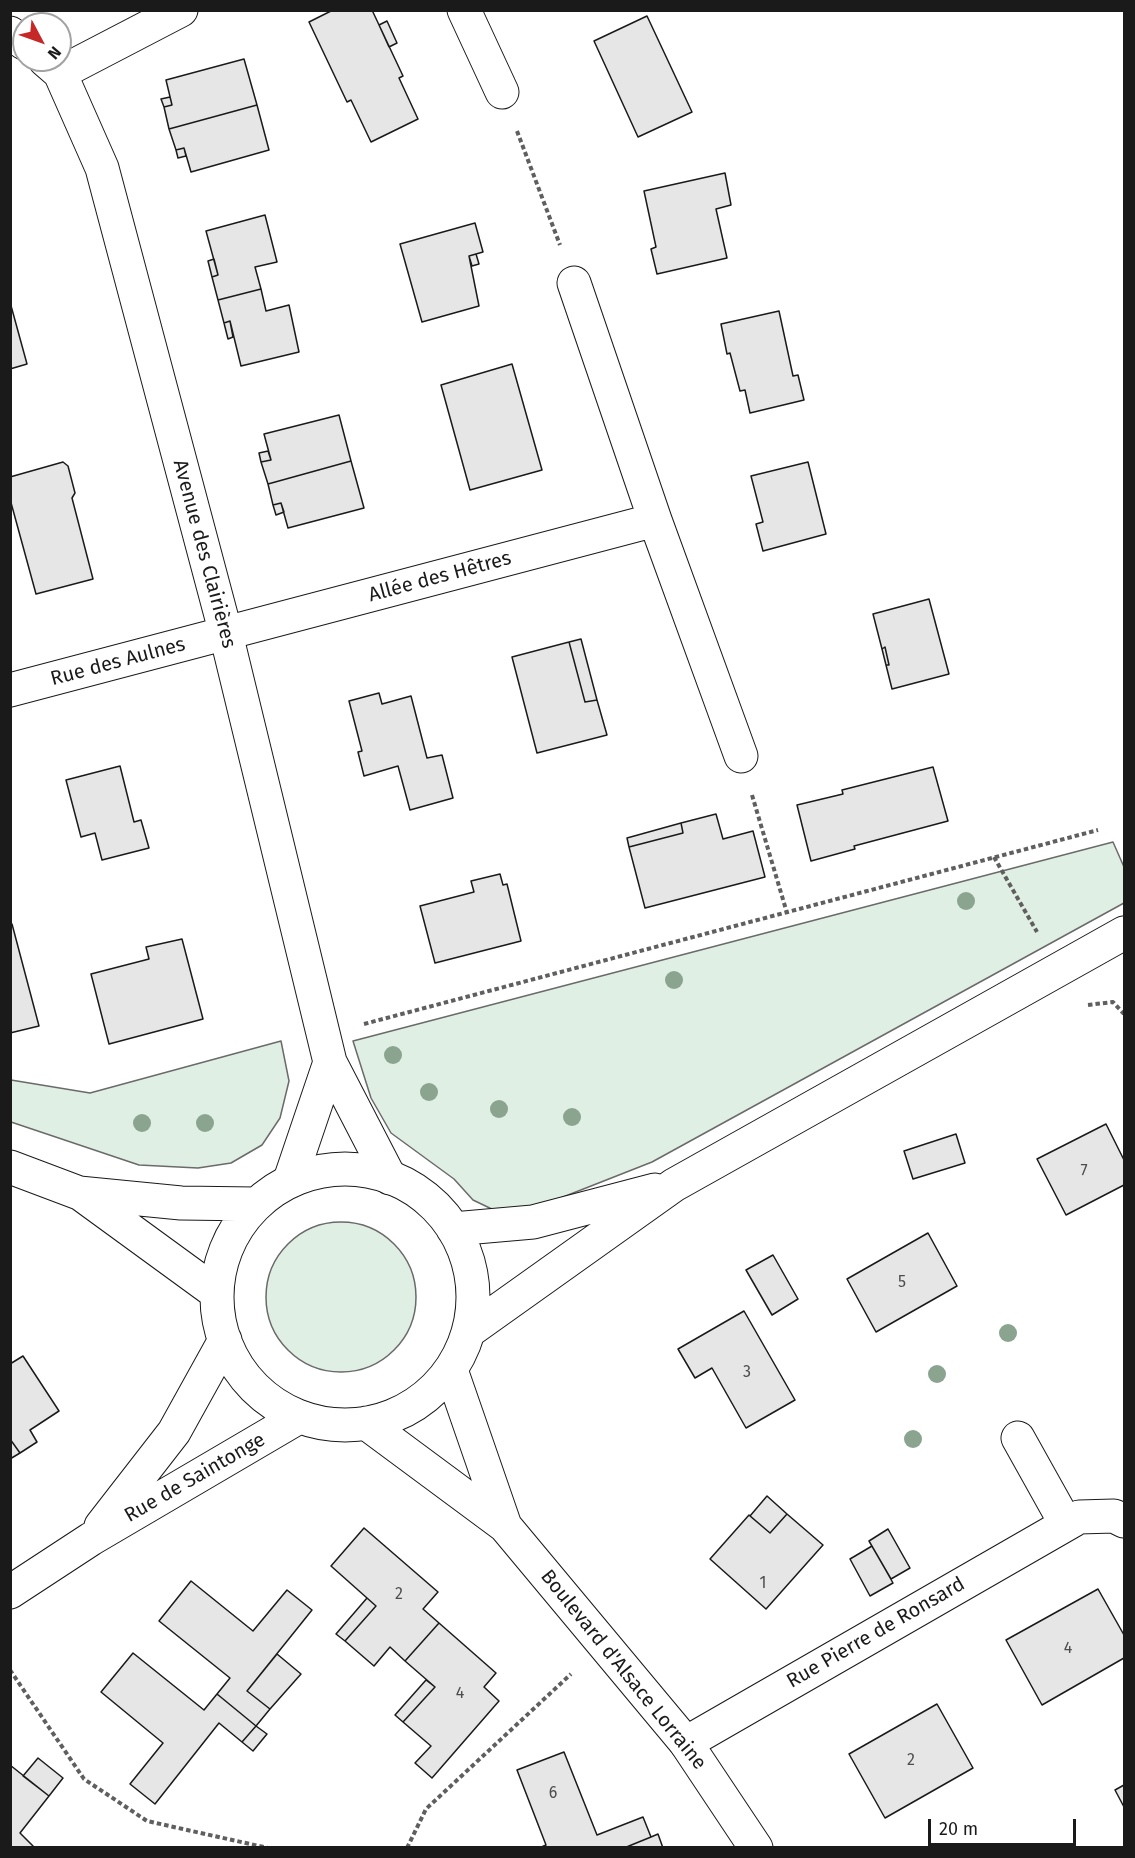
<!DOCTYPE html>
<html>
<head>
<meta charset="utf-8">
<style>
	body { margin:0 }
	#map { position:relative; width:1135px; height:1858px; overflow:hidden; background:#fff; font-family:"Fira Sans",sans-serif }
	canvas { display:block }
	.frame { position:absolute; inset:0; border:12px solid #1a1a1a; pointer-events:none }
	.north { position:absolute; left:12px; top:12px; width:60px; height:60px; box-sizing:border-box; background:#fff; border:2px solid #a3a3a3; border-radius:50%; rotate:131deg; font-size:16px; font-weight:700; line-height:24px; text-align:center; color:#1a1a1a }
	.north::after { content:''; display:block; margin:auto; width:21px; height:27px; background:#c62828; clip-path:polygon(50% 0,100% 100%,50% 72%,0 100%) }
	.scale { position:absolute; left:928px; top:1819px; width:148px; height:27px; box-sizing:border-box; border:3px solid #1a1a1a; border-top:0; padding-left:8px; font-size:18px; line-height:21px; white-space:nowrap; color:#1a1a1a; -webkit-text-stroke:4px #fff; paint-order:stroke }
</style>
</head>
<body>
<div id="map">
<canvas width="1135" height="1858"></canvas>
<div class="frame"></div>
<div class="north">N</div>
<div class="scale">20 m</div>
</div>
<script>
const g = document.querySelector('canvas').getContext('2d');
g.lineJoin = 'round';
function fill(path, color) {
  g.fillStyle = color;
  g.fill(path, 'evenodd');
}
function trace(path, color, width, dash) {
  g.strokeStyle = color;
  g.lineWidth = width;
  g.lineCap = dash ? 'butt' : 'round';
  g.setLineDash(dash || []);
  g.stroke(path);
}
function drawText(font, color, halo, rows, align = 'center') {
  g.font = font + ' "Fira Sans",sans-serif';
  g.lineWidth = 4.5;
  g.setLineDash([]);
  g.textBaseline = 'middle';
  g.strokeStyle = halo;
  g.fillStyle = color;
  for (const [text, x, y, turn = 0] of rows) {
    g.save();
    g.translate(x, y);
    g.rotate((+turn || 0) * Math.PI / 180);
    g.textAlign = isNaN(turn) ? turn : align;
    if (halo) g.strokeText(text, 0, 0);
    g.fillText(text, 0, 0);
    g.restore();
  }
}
const green = new Path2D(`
	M1113 842 1124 867V903L652 1162 530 1210 498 1212 473 1200 454 1179 391 1133 371 1098 353 1041Z
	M281 1041 289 1081 280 1118 262 1145 231 1163 198 1168 139 1165 11 1122V1080L90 1093Z
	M266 1297a75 75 0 1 1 150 0a75 75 0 1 1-150 0Z`);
fill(green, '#e0efe3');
trace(green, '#6a6a6a', 1.5);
const building = new Path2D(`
	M333 10H372L403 76 399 78 418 119 371 142 351 100 347 102 309 22Z
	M647 16 692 112 638 137 594 41Z
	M387 21 397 43 389 47 379 25Z
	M244 59 257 105 169 129 164 107 172 105 166 80Z
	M170 97 172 105 164 107 161 99Z
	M257 105 269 150 191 172 184 148 176 150 169 129Z
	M184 148 186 156 178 158 176 150Z
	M725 173 731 205 716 209 727 258 657 274 651 249 656 247 644 191Z
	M265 215 277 262 255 267 261 289 218 300 212 277 218 275 206 231Z
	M475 223 483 252 469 256 479 306 422 322 400 244Z
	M476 254 479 264 472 266 469 256Z
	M214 259 218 275 212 277 208 261Z
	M261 289 266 311 289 305 299 352 241 366 230 321 224 323 218 300Z
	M10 302 27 364 10 369Z
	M779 311 793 376 798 375 804 400 750 413 745 390 740 391 730 353 727 354 721 324Z
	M230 321 233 337 228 339 224 323Z
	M512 364 542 470 470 490 441 385Z
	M339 415 351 461 268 484 261 462 271 460 264 434Z
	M268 451 271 460 261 462 259 453Z
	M351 461 364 508 288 528 281 503 273 505 268 484Z
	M63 462 68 466 75 493 72 498 93 579 36 594 10 499V477Z
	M808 462 826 534 763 551 756 524 763 522 751 476Z
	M281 503 284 512 276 515 273 505Z
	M929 599 949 674 892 689 886 665H889L885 647 882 649 873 614Z
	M581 639 597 700 585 702 569 642Z
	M569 642 585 702 597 700 607 735 537 753 512 657Z
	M885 647 889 665H886L882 649Z
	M379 693 382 704 411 696 427 758 442 755 453 798 410 810 398 766 364 776 358 752 362 751 349 701Z
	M120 766 134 822 141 820 149 848 102 860 95 833 81 837 66 780Z
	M933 767 948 821 854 846 855 849 811 861 797 805 843 794 842 790Z
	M716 814 723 839 753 831 765 877 645 908 629 847 683 833 681 823Z
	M681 823 683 833 629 847 627 838Z
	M500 874 503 885 507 884 521 941 435 963 420 906 474 892 471 881Z
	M12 924 39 1026 10 1033V925Z
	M182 939 203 1019 109 1044 91 974 149 959 146 947Z
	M1106 1124 1124 1160V1185L1066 1215 1037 1159Z
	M956 1134 965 1163 913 1179 904 1151Z
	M928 1233 957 1286 876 1332 847 1279Z
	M773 1255 798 1299 772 1315 746 1270Z
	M744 1311 795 1400 746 1428 712 1368 695 1378 678 1349Z
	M23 1356 59 1411 30 1430 37 1442 20 1453 10 1439V1364Z
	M10 1439 20 1453 10 1459Z
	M767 1496 787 1514 770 1533 750 1516Z
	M787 1514 823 1545 766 1609 710 1559 749 1515 770 1533Z
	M364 1528 438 1592 423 1609 439 1623 405 1661 390 1647 374 1666 345 1641 376 1606 331 1566Z
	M888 1529 910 1568 891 1579 869 1541Z
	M872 1546 893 1583 870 1596 850 1559Z
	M191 1581 253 1631 287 1590 312 1610 247 1691 270 1709 256 1726 217 1694 230 1678 159 1621Z
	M1098 1589 1124 1635V1658L1042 1705 1006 1640Z
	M367 1598 376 1606 345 1641 336 1634Z
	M439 1623 496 1673 484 1687 499 1701 432 1778 415 1763 431 1746 403 1722 435 1687 405 1661Z
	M133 1653 204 1710 217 1694 256 1726 242 1742 219 1723 155 1804 130 1784 163 1743 101 1692Z
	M277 1654 301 1674 270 1709 247 1691Z
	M426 1680 435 1687 403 1722 395 1715Z
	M937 1704 973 1768 885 1818 849 1754Z
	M256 1726 267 1734 253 1751 242 1742Z
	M564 1752 597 1835 643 1817 651 1837 624 1848H539L546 1845 517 1770Z
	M38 1758 63 1778 49 1796 23 1776Z
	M10 1765 49 1796 20 1833 35 1848H10Z
	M1124 1785V1807L1115 1790Z
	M658 1834 663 1848H624L651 1837Z`);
fill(building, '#e6e6e6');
trace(building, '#1a1a1a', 1.5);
const street = new Path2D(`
	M464 10 502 92
	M10 33 24 43
	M45 60 60 73 102 168 226 634 330 1062 390 1178
	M60 73 181 10
	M574 283 655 520 741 756
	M10 690 655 520
	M290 1180 330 1062
	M1018 1438 1066 1524
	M686 1743 1079 1517 1114 1516 1124 1521`);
const secondary = new Path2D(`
	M10 1167 79 1193 181 1203 255 1204
	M217 1297a128 128 0 1 1 256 0a128 128 0 1 1-256 0Z
	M81 1194 214 1291
	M453 1229 533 1222 655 1190
	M469 1331 674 1185 1124 933
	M451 1370 505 1526
	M366 1423 505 1526 686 1743 756 1848
	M101 1526 174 1432 225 1340
	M10 1592 91 1539 299 1417`);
trace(street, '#1a1a1a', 35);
trace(secondary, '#1a1a1a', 35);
trace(new Path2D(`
	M517 131 560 245
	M752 795 787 913
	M994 857 1037 932
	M1088 1005 1113 1002 1124 1014
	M364 1024 1098 830
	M10 1670 84 1779 147 1821 268 1848
	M407 1848 426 1809 571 1674`), '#5f5f5f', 4, [4.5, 3]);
trace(street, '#fff', 33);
trace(secondary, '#fff', 33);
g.fillStyle = '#8aa48f';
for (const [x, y] of [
	[966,901],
	[674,980],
	[393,1055],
	[429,1092],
	[499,1109],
	[572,1117],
	[142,1123],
	[205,1123],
	[1008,1333],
	[937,1374],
	[913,1439]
]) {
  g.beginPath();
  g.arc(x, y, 9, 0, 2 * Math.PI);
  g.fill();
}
drawText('16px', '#4d4d4d', null, [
	["7",1084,1172],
	["5",902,1283],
	["3",747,1373],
	["1",763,1584],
	["2",399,1595],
	["4",1068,1649],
	["4",460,1694],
	["2",911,1761],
	["6",553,1794]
]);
drawText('20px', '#1a1a1a', '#fff', [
	["Avenue des Clairières",204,554,75],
	["Allée des Hêtres",440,577,-15],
	["Rue des Aulnes",118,662,-15],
	["Rue de Saintonge",195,1478,-30],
	["Rue Pierre de Ronsard",876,1633,-30],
	["Boulevard d'Alsace Lorraine",623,1670,51]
]);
</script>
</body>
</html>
